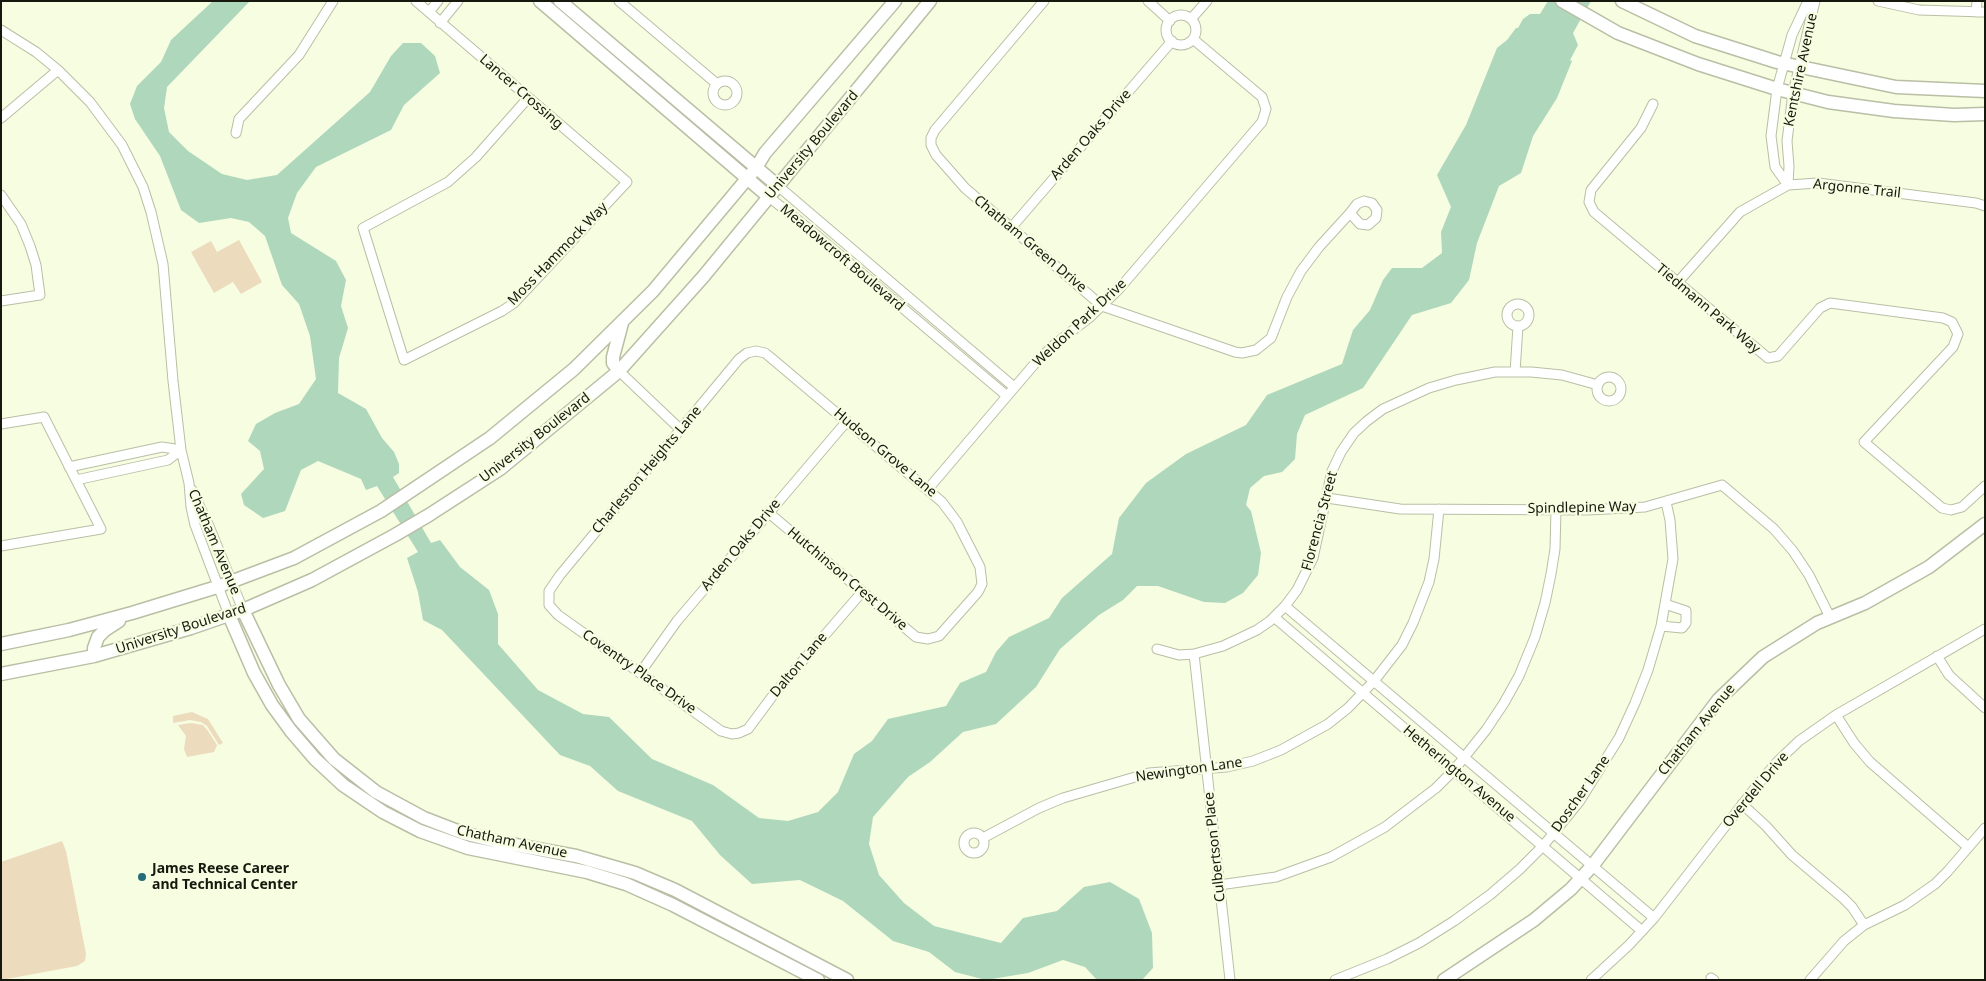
<!DOCTYPE html>
<html>
<head>
<meta charset="utf-8">
<style>
	body { margin:0 }
	#map { position:relative; width:1986px; height:981px; overflow:hidden; background:#f6fde1; font-family:"Noto Sans",sans-serif }
	canvas { display:block }
	.frame { position:absolute; inset:0; border:2px solid #16180e; pointer-events:none }
</style>
</head>
<body>
<div id="map">
<canvas width="1986" height="981"></canvas>
<div class="frame"></div>
</div>
<script>
const ctx = document.querySelector('canvas').getContext('2d');
ctx.lineJoin = 'round';
function paint(path, color) { ctx.fillStyle = color; ctx.fill(path, 'evenodd'); }
const shape = rows => new Path2D(rows.map(r => 'M' + r).join(''));
function stroke(path, color, width, dash) { ctx.strokeStyle = color; ctx.lineWidth = width; ctx.lineCap = dash ? 'butt' : 'round'; ctx.setLineDash(dash || []); ctx.stroke(path); }
function label(font, color, halo, rows, align = 'center') {
  ctx.font = font + ' "Noto Sans",sans-serif'; ctx.lineWidth = 4.5; ctx.setLineDash([]); ctx.textBaseline = 'middle'; ctx.strokeStyle = halo; ctx.fillStyle = color; for (const [text, x, y, turn = 0] of rows) {
    ctx.save(); ctx.translate(x, y); ctx.rotate((+turn || 0) * Math.PI / 180); ctx.textAlign = isNaN(turn) ? turn : align; if (halo) ctx.strokeText(text, 0, 0); ctx.fillText(text, 0, 0); ctx.restore();
  }
}
paint(shape([
	[239,240,262,282,241,294,233,282,214,293,191,252,211,241,217,252],
	[192,712,208,719,223,743,219,745,207,726,201,722,190,720,173,723,173,716],
	[191,723,203,725,208,731,217,745,214,752,187,757,184,749,186,736,178,725],
	[62,841,66,851,86,954,85,961,77,966,1,980,1,862]
]), '#ecdbbd');
paint(shape([
	[213,1,250,1,167,87,164,108,169,132,188,151,222,174,247,180,277,175,370,92,391,56,403,43,421,43,435,56,440,73,404,105,391,130,316,167,297,193,288,218,291,233,336,261,346,280,341,306,348,328,339,358,338,393,366,409,382,438,394,452,399,464,399,473,393,477,431,543,440,540,460,567,489,590,498,614,498,644,538,690,583,714,609,717,652,759,713,785,759,818,788,821,818,812,838,792,854,754,872,741,888,719,946,706,960,683,986,672,996,652,1009,637,1049,618,1062,598,1112,554,1119,518,1146,483,1186,454,1246,425,1267,395,1342,364,1353,330,1370,310,1383,280,1392,268,1422,268,1442,253,1441,232,1451,207,1437,175,1466,125,1497,48,1507,40,1516,28,1518,28,1523,19,1530,14,1540,14,1548,1,1591,1,1573,33,1578,45,1570,60,1572,61,1557,98,1533,136,1521,173,1499,186,1477,243,1469,280,1451,303,1412,315,1363,388,1305,415,1297,434,1295,459,1282,472,1264,476,1250,488,1246,505,1251,511,1261,553,1258,575,1243,593,1225,603,1204,602,1158,586,1137,586,1123,600,1099,615,1060,649,1036,687,996,724,963,732,930,762,908,777,873,817,869,844,879,875,904,903,934,926,1001,943,1023,918,1057,911,1084,887,1110,882,1139,899,1152,933,1153,968,1142,980,1097,980,1085,967,1063,960,1028,973,986,980,955,972,929,952,893,941,843,901,800,880,752,884,720,855,692,821,618,791,590,766,560,755,442,630,423,620,418,592,407,558,418,552,377,486,366,490,361,479,318,461,301,470,285,511,263,518,244,505,241,494,264,469,260,451,248,441,256,424,275,413,299,404,316,379,310,336,299,304,282,285,265,236,249,222,231,218,199,223,181,210,160,156,135,119,130,104,137,86,161,62,171,40]
]), '#afd7bb');
const street = shape([
	[416,1,627,182,514,303,502,311,404,360,363,228,448,182,476,157,528,98],
	[619,1,717,84],
	[1044,1,935,130,931,138,931,145,936,155,965,188,1102,306,1235,352,1242,353,1256,350,1271,338,1287,297,1301,271,1319,247,1350,213],
	[1148,1,1170,21],
	[1878,1,1919,10,1985,12],
	[429,12,438,1],
	[1976,12,1977,1],
	'1166 30a15 15 0 1 1 30 0a15 15 0 1 1-30 0Z',
	[1191,19,1207,1],
	[440,23,458,1],
	[1,30,36,52,58,70,90,102,122,145,143,187,151,212,163,264,173,381,181,450,189,483,191,507,195,525,229,615],
	'713 93a12 12 0 1 1 24 0a12 12 0 1 1-24 0Z',
	[1653,104,1641,128,1591,190,1589,202,1594,212,1768,358,1778,356,1820,308,1830,303,1943,318,1952,322,1958,334,1953,347,1864,442,1942,508,1951,510,1962,507,1985,486],
	[1,118,58,70],
	[236,133,239,119,299,55,333,1],
	[1788,185,1775,167,1771,136,1777,89,1792,35,1808,1],
	[1788,185,1789,166,1787,141,1793,93,1815,1],
	[778,186,1014,387],
	[1,195,21,224,30,246,36,265,40,295,1,301],
	[769,197,809,229,1007,396],
	[1364,201,1372,203,1377,210,1376,218,1368,225,1360,224,1350,213,1357,204,1364,201],
	[1011,228,1172,41],
	[1678,282,1740,212,1788,185,1818,183,1976,203,1985,206],
	'1507 315a11 11 0 1 1 22 0a11 11 0 1 1-22 0Z',
	[619,371,680,429],
	[1515,372,1518,326],
	'1597 389a12 12 0 1 1 24 0a12 12 0 1 1-24 0Z',
	[1,424,44,417,101,529,1,546],
	[69,467,162,447,181,450],
	[76,480,168,460,181,450],
	[928,489,1037,361,1055,344,1089,318,1119,289,1262,122,1266,109,1262,97,1193,39],
	[192,490,209,526,243,610],
	[1327,498,1400,509,1588,510,1645,507,1722,485,1774,529,1793,551,1809,575,1830,617],
	[769,513,916,637,928,639,939,636,978,592,982,584,980,567,957,522,942,502,770,357,765,353,756,351,747,353,739,359,560,575,549,591,549,605,558,615,640,673,721,731,732,734,739,733,748,729,774,694,862,592],
	[1285,606,1654,918],
	[1274,617,1642,931],
	[1661,626,1682,628,1686,623,1686,611,1665,604],
	[1157,649,1179,655,1194,654,1223,646,1257,630,1270,621,1285,606,1297,590,1313,558,1332,471,1341,452,1354,433,1367,421,1383,409,1429,388,1456,380,1495,372,1531,372,1562,375,1598,385],
	[1194,654,1230,980],
	[1937,656,1949,675,1985,708],
	[640,673,677,621,847,421],
	[1836,715,1854,743,1870,762,1968,847],
	[1742,804,1766,826,1792,855,1843,898,1852,907,1864,925],
	'964 843a10 10 0 1 1 20 0a10 10 0 1 1-20 0Z',
	[983,838,1039,808,1063,798,1149,773,1227,767,1253,761,1281,750,1328,724,1348,708,1374,681,1402,645,1413,623,1429,582,1434,559,1439,509],
	[1219,885,1276,877,1331,857,1385,827,1436,788,1454,770,1486,730,1504,703,1519,676,1535,637,1545,603,1551,574,1555,549,1556,510],
	[1711,978,1714,980],
	[1335,980,1387,959,1419,943,1454,921,1491,894,1520,869,1543,846,1579,802,1619,738,1635,703,1648,670,1661,626,1673,559,1670,520,1666,502],
	[1591,980,1629,945,1654,918,1755,788,1777,762,1799,741,1836,715,1985,629],
	[1810,980,1844,941,1864,925,1905,905,1935,884,1948,871,1985,828]
]);
const secondary = shape([
	[540,1,769,197],
	[560,1,778,186],
	[1562,1,1618,33,1698,64,1777,89,1828,102,1894,111,1954,115,1985,114],
	[1622,1,1695,36,1777,62,1896,87,1985,91],
	[619,371,613,363,613,357,622,323],
	[243,610,279,685,299,719,334,759,376,792,424,818,463,833,499,842,576,856,635,873,675,890,847,980],
	[229,615,254,673,272,705,291,731,315,759,343,785,383,812,420,831,468,848,587,872,626,884,673,905,818,980],
	[1,644,69,630,132,613,217,587,294,558,381,511,490,438,574,369,653,291,756,168,765,153,895,1],
	[94,656,94,648,98,637,105,630,119,621],
	[1,674,94,656,191,628,243,610,312,580,395,535,429,515,500,469,619,371,703,277,930,1],
	[1444,980,1534,920,1571,889,1593,865,1719,699,1763,657,1817,623,1865,603,1929,567,1985,524]
]);
stroke(street, '#b9bfa5', 11);
stroke(secondary, '#b9bfa5', 15);
stroke(street, '#fff', 9);
stroke(secondary, '#fff', 12);
for (const [x, y, r, color] of [
	[142,877,5,"#246d78"]
]) { const dot = new Path2D(); dot.arc(x, y, r, 0, 2 * Math.PI); ctx.fillStyle = color; ctx.fill(dot); stroke(dot, '#f6fde1', 2); }
label('14px', '#16180e', '#f6fde1', [
	["Kentshire Avenue",1801,70,-78],
	["Lancer Crossing",521,92,41],
	["Arden Oaks Drive",1091,135,-49],
	["University Boulevard",812,145,-50],
	["Argonne Trail",1857,189,6],
	["Chatham Green Drive",1030,244,40],
	["Moss Hammock Way",558,254,-46],
	["Meadowcroft Boulevard",842,258,40],
	["Tiedmann Park Way",1708,309,40],
	["Weldon Park Drive",1080,323,-43],
	["University Boulevard",535,438,-38],
	["Hudson Grove Lane",885,453,40],
	["Charleston Heights Lane",647,470,-50],
	["Spindlepine Way",1582,508,-1],
	["Florencia Street",1320,521,-75],
	["Chatham Avenue",214,542,67],
	["Arden Oaks Drive",741,545,-50],
	["Hutchinson Crest Drive",847,579,40],
	["University Boulevard",181,629,-18],
	["Dalton Lane",799,665,-50],
	["Coventry Place Drive",639,672,35],
	["Chatham Avenue",1697,730,-51],
	["Newington Lane",1189,770,-8],
	["Hetherington Avenue",1459,774,40],
	["Overdell Drive",1756,790,-50],
	["Doscher Lane",1581,794,-55],
	["Chatham Avenue",512,842,12],
	["Culbertson Place",1215,847,-96]
]);
label('bold 14px', '#16180e', '#f6fde1', [
	["James Reese Career",152,869],
	["and Technical Center",152,885]
], 'left');
</script>
</body>
</html>
